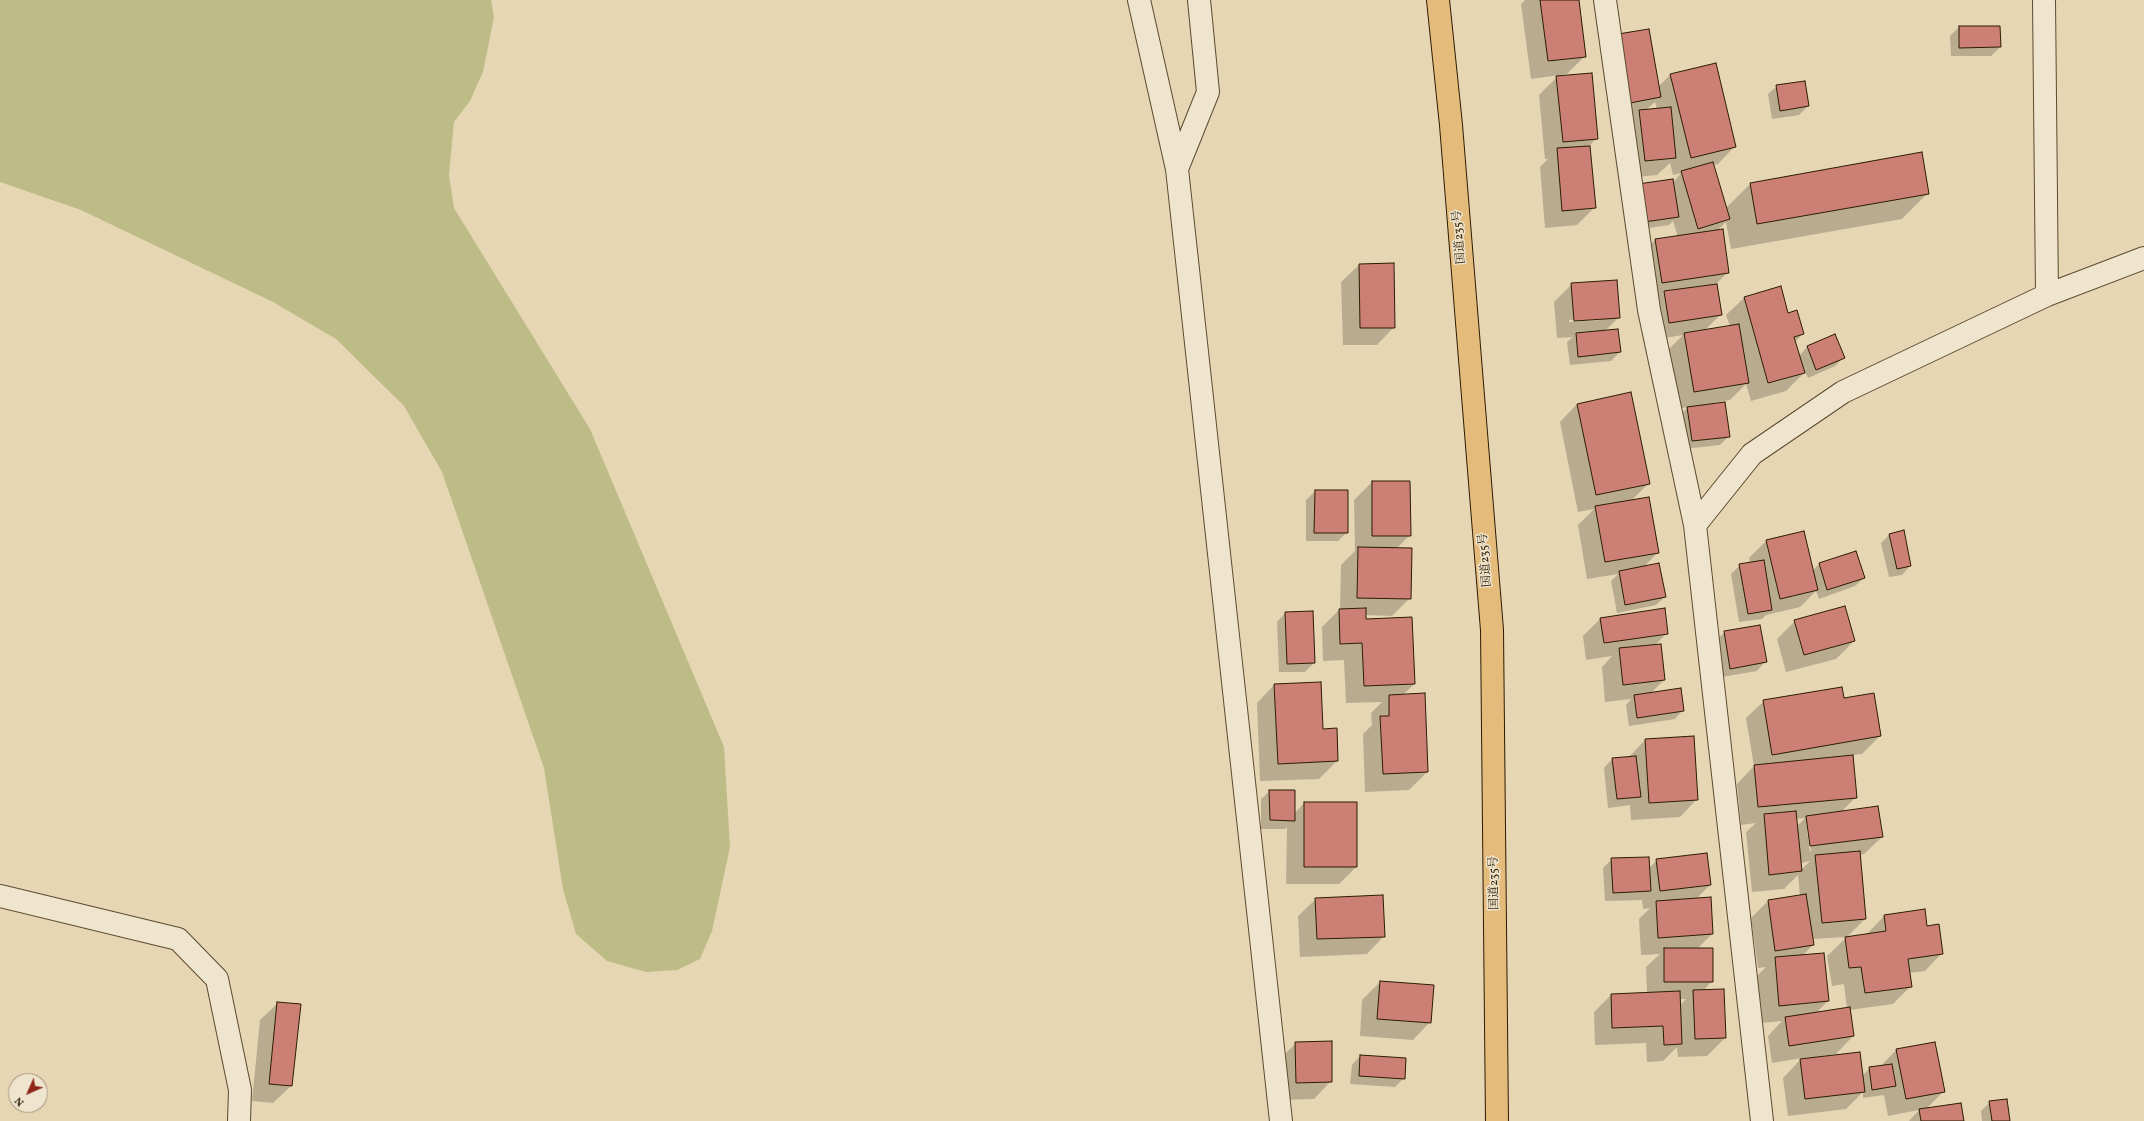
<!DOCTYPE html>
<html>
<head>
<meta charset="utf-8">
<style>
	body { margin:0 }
	#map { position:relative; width:2144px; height:1121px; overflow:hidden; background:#e7d6b4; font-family:Vollkorn,serif }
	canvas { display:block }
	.north { position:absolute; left:8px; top:1073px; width:40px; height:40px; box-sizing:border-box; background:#efe4ce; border:1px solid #a1947c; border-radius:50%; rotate:225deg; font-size:11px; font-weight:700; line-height:16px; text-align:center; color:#2c1b02 }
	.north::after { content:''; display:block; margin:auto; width:14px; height:18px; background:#8f2418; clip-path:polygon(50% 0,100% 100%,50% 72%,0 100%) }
</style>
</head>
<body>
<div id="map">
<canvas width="2144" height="1121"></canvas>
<div class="north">N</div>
</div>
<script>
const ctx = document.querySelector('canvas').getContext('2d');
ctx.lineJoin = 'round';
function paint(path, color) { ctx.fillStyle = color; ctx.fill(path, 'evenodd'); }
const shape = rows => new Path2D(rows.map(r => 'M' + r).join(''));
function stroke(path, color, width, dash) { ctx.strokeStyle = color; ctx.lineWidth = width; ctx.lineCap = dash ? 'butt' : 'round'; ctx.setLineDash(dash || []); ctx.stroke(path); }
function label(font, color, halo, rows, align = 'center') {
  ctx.font = font + ' Vollkorn,"Noto Serif JP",serif'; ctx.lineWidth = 3; ctx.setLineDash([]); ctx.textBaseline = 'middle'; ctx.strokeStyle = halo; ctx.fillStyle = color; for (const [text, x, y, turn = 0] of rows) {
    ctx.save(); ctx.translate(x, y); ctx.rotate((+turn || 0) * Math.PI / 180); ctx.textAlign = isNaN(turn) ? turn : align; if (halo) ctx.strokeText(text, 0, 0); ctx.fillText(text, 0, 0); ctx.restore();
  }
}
paint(shape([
	[0,0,491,0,494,17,483,72,470,101,454,122,449,175,454,208,590,429,724,747,730,847,712,931,700,959,677,970,646,972,607,961,576,934,563,889,544,768,442,472,404,406,336,339,273,302,81,210,0,182]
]), '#bdbc87');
paint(shape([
	[1525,0,1578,0,1585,56,1567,74,1531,79,1521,4],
	[1959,27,2000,47,1991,56,1951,56,1950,36],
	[1619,35,1658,87,1670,75,1715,64,1735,146,1718,164,1713,165,1726,208,1750,184,1921,153,1928,193,1902,219,1731,249,1726,222,1717,231,1728,272,1716,284,1721,314,1705,330,1730,326,1726,315,1744,298,1780,287,1787,314,1803,334,1795,342,1799,356,1807,347,1834,336,1843,358,1835,366,1808,378,1805,372,1786,391,1751,401,1746,384,1730,400,1713,403,1729,436,1720,445,1683,449,1679,416,1688,407,1677,409,1667,351,1683,335,1652,340,1647,310,1660,298,1644,300,1637,258,1655,240,1678,237,1673,221,1669,225,1635,230,1681,173,1673,175,1670,163,1657,175,1627,178,1622,128,1634,116,1612,120,1601,53],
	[1655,102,1657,109,1646,110],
	[1557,77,1597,138,1589,146,1595,207,1577,225,1545,228,1540,167,1548,159,1545,159,1539,95],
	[1777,86,1808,106,1799,115,1772,119,1768,94],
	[1359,265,1394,327,1377,345,1343,345,1341,282],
	[1572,284,1619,317,1605,331,1620,352,1611,361,1570,365,1567,342,1573,337,1557,338,1554,302],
	[1601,318,1601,320,1569,322,1569,320],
	[1577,404,1648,484,1631,501,1658,552,1643,568,1665,597,1656,605,1617,613,1611,581,1618,574,1587,579,1578,525,1594,509,1578,512,1560,422],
	[1372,482,1410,535,1397,548,1410,598,1392,616,1365,615,1365,620,1411,618,1414,684,1403,695,1427,772,1409,790,1365,792,1363,734,1372,725,1371,713,1382,702,1346,703,1344,660,1323,661,1322,627,1340,609,1341,565,1355,551,1354,500],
	[1315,491,1347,532,1338,541,1306,541,1306,500],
	[1890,534,1910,566,1902,575,1889,577,1881,543],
	[1766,541,1813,570,1819,564,1855,552,1864,578,1855,586,1819,599,1816,591,1800,607,1766,615,1762,619,1739,622,1731,574,1740,565,1750,563,1749,558],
	[1285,613,1314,663,1305,672,1279,672,1277,622],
	[1600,619,1667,633,1655,645,1664,680,1650,694,1683,710,1675,719,1629,726,1626,705,1631,699,1605,702,1602,667,1612,656,1586,660,1583,636],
	[1795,621,1854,641,1836,659,1786,672,1777,639],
	[1725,632,1765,662,1757,671,1722,677,1716,640],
	[1274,685,1322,730,1337,761,1319,779,1260,781,1257,703],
	[1843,699,1880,736,1862,754,1852,755,1856,797,1841,812,1882,837,1864,854,1860,855,1865,919,1846,938,1866,935,1884,916,1924,911,1926,927,1942,953,1925,971,1909,973,1911,986,1893,1004,1849,1010,1853,1036,1836,1054,1822,1056,1823,1058,1862,1076,1870,1068,1880,1067,1896,1050,1944,1091,1926,1109,1963,1121,1909,1121,1919,1110,1888,1116,1884,1095,1863,1098,1863,1092,1846,1109,1788,1116,1783,1078,1802,1058,1772,1063,1768,1036,1782,1021,1762,1023,1757,976,1766,967,1758,968,1751,918,1768,901,1800,896,1798,875,1784,889,1752,892,1746,832,1756,823,1741,825,1737,784,1754,766,1746,718,1764,701],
	[1805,818,1797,826,1796,819],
	[1807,830,1809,830,1811,851,1810,852],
	[1810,861,1801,870,1801,863],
	[1847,937,1827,956,1832,986,1844,984,1847,1009,1815,1014,1828,1001,1802,956,1813,945,1812,939],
	[1645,740,1697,799,1680,817,1631,820,1630,805,1608,808,1604,768,1612,759,1628,758],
	[1270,791,1294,814,1304,803,1356,867,1339,884,1286,884,1287,827,1285,829,1261,829,1261,799],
	[1612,859,1649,868,1657,860,1710,885,1696,899,1712,934,1697,949,1712,981,1703,991,1723,990,1725,1038,1707,1056,1678,1057,1677,1047,1663,1061,1647,1062,1646,1043,1595,1045,1594,1012,1611,995,1647,993,1646,967,1660,954,1641,955,1639,919,1650,908,1643,909,1642,900,1605,901,1603,868],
	[1679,999,1686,999,1679,1006],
	[1316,899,1384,936,1367,954,1300,957,1298,916],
	[1380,982,1430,1022,1413,1040,1360,1036,1362,1000],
	[278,1003,291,1086,273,1103,252,1101,260,1020],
	[1296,1043,1331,1081,1314,1099,1278,1100,1278,1061],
	[1360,1056,1404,1078,1395,1087,1350,1084,1352,1065],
	[1990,1102,2009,1121,1982,1121,1981,1111]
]), '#0003');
const building = shape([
	[1540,0,1579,0,1586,57,1548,61,1540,0],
	[1959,26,2000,26,2001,47,1959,48,1959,26],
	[1649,29,1661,97,1630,103,1618,34,1649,29],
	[1716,63,1736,147,1691,158,1670,74,1716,63],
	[1592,73,1598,139,1563,142,1556,76,1592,73],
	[1805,81,1809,106,1780,111,1776,85,1805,81],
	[1671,107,1676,158,1645,161,1639,110,1671,107],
	[1590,146,1596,208,1562,211,1557,148,1590,146],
	[1922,152,1929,194,1757,224,1750,183,1922,152],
	[1713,162,1730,219,1698,229,1681,171,1713,162],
	[1673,179,1679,217,1644,222,1638,184,1673,179],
	[1723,229,1729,273,1662,283,1655,239,1723,229],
	[1394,263,1395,328,1360,328,1359,264,1394,263],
	[1617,280,1620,318,1574,321,1571,283,1617,280],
	[1717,284,1722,315,1669,323,1664,291,1717,284],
	[1781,286,1788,313,1797,310,1804,334,1794,337,1805,373,1768,383,1744,297,1781,286],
	[1739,324,1749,383,1694,392,1684,333,1739,324],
	[1618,329,1621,352,1578,357,1576,333,1618,329],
	[1835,334,1845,358,1816,370,1807,346,1835,334],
	[1631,392,1650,484,1596,495,1577,404,1631,392],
	[1725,402,1730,437,1692,441,1687,407,1725,402],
	[1372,481,1410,481,1411,536,1372,536,1372,481],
	[1315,490,1348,490,1348,533,1314,533,1315,490],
	[1649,497,1659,553,1605,562,1595,506,1649,497],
	[1904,530,1911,566,1897,569,1889,534,1904,530],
	[1804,531,1818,590,1780,599,1766,540,1804,531],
	[1358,547,1412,548,1411,599,1357,598,1358,547],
	[1856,551,1865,578,1827,590,1819,563,1856,551],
	[1764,560,1772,610,1748,614,1739,564,1764,560],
	[1659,563,1666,597,1625,605,1619,571,1659,563],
	[1845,606,1855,641,1804,655,1794,620,1845,606],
	[1366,608,1366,619,1412,617,1415,684,1364,686,1362,643,1340,644,1339,609,1366,608],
	[1665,608,1668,634,1604,643,1600,618,1665,608],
	[1313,611,1315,663,1287,664,1285,612,1313,611],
	[1760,625,1767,662,1730,669,1724,631,1760,625],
	[1661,644,1665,680,1623,685,1619,648,1661,644],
	[1321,682,1323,729,1337,728,1338,761,1278,764,1274,684,1321,682],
	[1842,687,1844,698,1874,693,1881,736,1772,755,1763,700,1842,687],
	[1681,688,1684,711,1637,718,1634,695,1681,688],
	[1425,693,1428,772,1383,774,1380,716,1389,716,1389,695,1425,693],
	[1694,736,1698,800,1649,803,1645,739,1694,736],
	[1853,755,1857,798,1758,807,1754,765,1853,755],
	[1636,756,1641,797,1617,799,1612,758,1636,756],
	[1269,790,1295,790,1295,821,1270,820,1269,790],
	[1304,802,1357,802,1357,867,1304,867,1304,802],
	[1878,806,1883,837,1810,846,1806,816,1878,806],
	[1796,811,1802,871,1769,875,1764,814,1796,811],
	[1860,851,1866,919,1822,923,1815,855,1860,851],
	[1707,853,1711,885,1660,891,1656,859,1707,853],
	[1649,857,1651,891,1613,893,1611,858,1649,857],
	[1806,894,1814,945,1775,951,1768,900,1806,894],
	[1383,895,1385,937,1317,939,1315,898,1383,895],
	[1711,897,1713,934,1658,938,1656,901,1711,897],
	[1925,909,1927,926,1939,924,1943,954,1908,959,1912,987,1865,993,1861,967,1849,968,1845,937,1886,931,1884,915,1925,909],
	[1664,948,1713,948,1713,982,1664,982,1664,948],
	[1824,953,1829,1001,1779,1006,1775,957,1824,953],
	[1380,981,1434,985,1431,1023,1377,1019,1380,981],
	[1724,989,1726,1038,1695,1039,1693,990,1724,989],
	[1680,991,1682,1044,1664,1045,1663,1026,1612,1028,1611,994,1680,991],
	[277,1002,301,1004,292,1086,269,1084,277,1002],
	[1850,1007,1854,1036,1789,1046,1785,1017,1850,1007],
	[1332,1041,1332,1082,1296,1083,1295,1042,1332,1041],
	[1935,1042,1945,1092,1906,1099,1896,1049,1935,1042],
	[1860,1052,1865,1092,1805,1099,1800,1059,1860,1052],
	[1360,1055,1406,1058,1405,1079,1359,1076,1360,1055],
	[1892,1064,1896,1086,1872,1090,1869,1067,1892,1064],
	[2007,1099,2010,1121,1992,1121,1989,1101,2007,1099],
	[1961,1103,1964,1121,1921,1121,1919,1109,1961,1103]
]);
paint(building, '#cc8075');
stroke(building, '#2c1b02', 1);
const minor = shape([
	[1139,0,1177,169,1281,1121],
	[1605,0,1649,310,1695,525,1762,1121],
	[2044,0,2047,295],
	[1177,169,1208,92,1199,0],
	[1695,525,1752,454,1843,392,2047,295,2144,258],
	[0,896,178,939,217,979,240,1090,239,1121]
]);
const highway = shape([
	[1438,0,1451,125,1492,630,1497,1121]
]);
stroke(minor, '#5b4a2e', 24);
stroke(highway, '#2c1b02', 24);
stroke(minor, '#efe4ce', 22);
stroke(highway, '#e4bb7a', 22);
label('12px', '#2c1b02', '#efe4ce', [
	["国道235号",1460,237,-95],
	["国道235号",1486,560,-95],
	["国道235号",1495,883,-91]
]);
</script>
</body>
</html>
